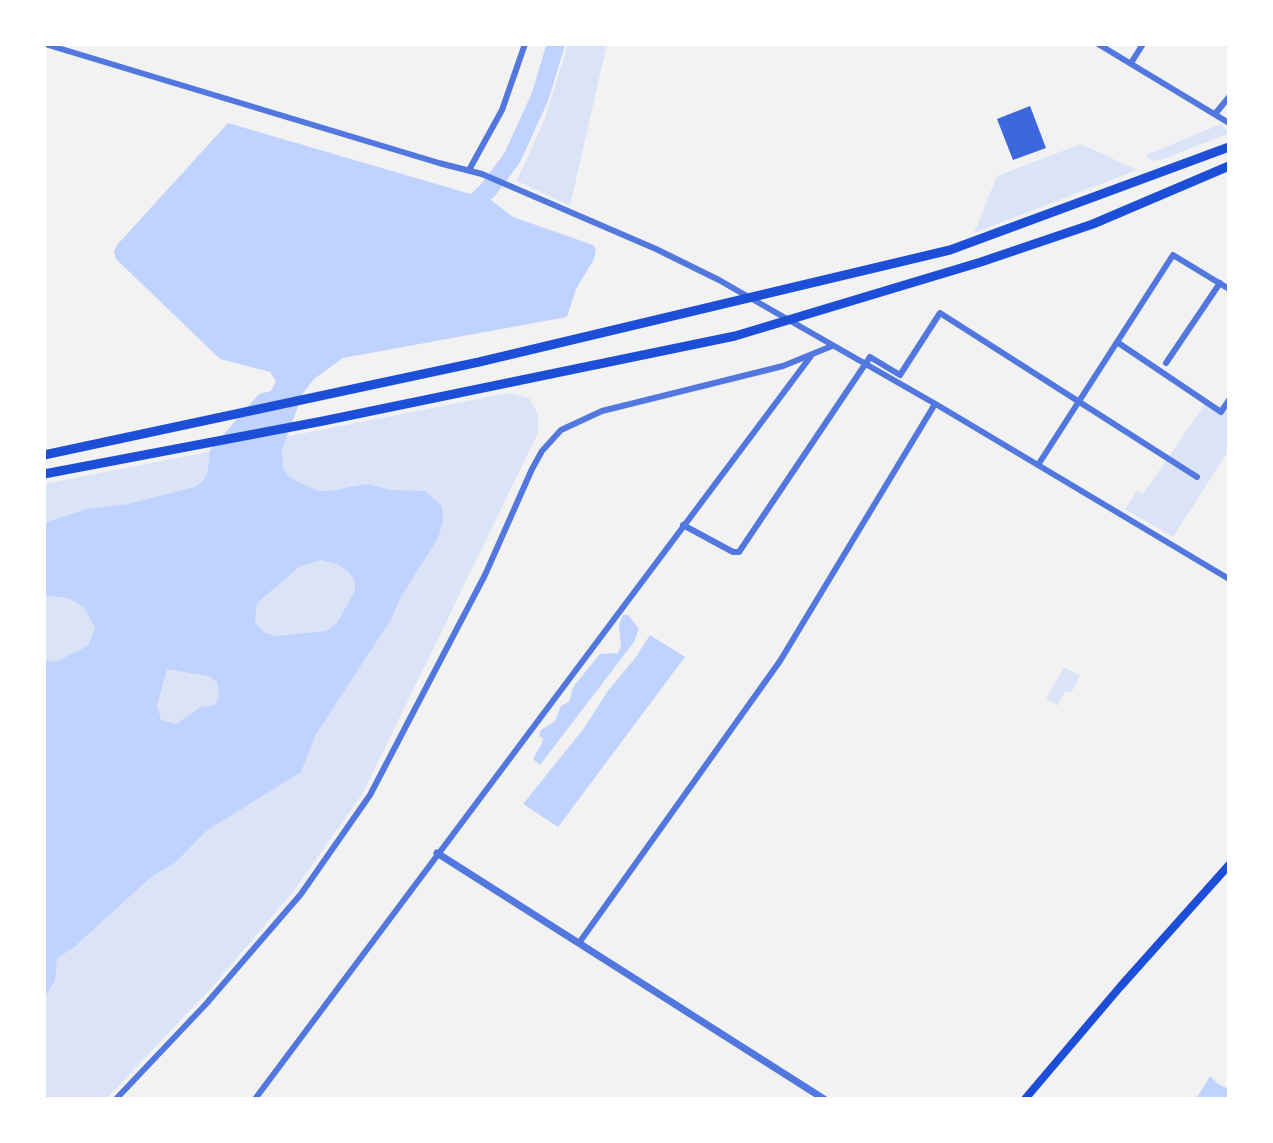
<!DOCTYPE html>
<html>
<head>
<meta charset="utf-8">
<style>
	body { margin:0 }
	#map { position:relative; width:1273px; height:1143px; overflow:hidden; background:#f2f2f2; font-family:"Nunito Sans",sans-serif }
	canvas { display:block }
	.frame { position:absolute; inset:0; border:46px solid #fff; pointer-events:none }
</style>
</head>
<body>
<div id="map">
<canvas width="1273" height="1143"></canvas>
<div class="frame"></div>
</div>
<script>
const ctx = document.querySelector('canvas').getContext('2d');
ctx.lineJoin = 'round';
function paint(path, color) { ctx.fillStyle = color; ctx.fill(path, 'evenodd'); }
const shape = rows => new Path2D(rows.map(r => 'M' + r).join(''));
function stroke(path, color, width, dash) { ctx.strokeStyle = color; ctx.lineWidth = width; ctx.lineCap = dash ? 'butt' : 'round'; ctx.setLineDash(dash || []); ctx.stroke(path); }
paint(shape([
	[568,44,607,44,570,206,517,181,545,118],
	[1221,124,1229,133,1161,160,1152,161,1146,155],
	[1081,144,1137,170,974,233,997,176],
	[509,393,529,398,538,414,538,433,363,793,292,893,213,986,106,1099,44,1099,44,484],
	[1205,404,1223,415,1229,406,1229,450,1173,537,1125,509,1137,491,1143,494],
	[1064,667,1080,676,1071,693,1066,691,1057,706,1046,699]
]), '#dbe4f7');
paint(shape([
	[228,123,491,200,513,217,593,245,596,250,594,259,576,289,567,317,343,358,314,379,303,393,282,449,283,468,290,478,318,491,329,491,367,484,391,490,425,491,442,506,443,522,438,538,402,595,390,621,316,734,301,772,206,831,176,862,151,877,73,948,57,958,55,980,44,999,44,660,55,662,88,646,95,628,84,607,68,598,44,595,44,523,87,509,128,504,195,487,203,481,208,471,210,450,259,394,271,391,276,381,270,372,220,359,116,259,114,251,117,245],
	[322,560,337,564,349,572,355,581,355,591,337,623,326,631,276,636,265,633,255,623,257,603,300,566],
	[167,669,208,676,217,682,219,697,215,705,201,707,176,724,161,720,157,705],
	[623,615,628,615,639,629,634,642,540,765,533,759,542,743,543,738,539,736,541,730,555,721,561,706,569,702,573,687,600,654,618,653,621,646,619,624],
	[650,635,685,657,558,827,523,804,585,727,607,692,636,657],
	[1210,1076,1218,1084,1229,1089,1229,1099,1196,1099]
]), '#bfd3fe');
stroke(shape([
	[464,213,488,190,512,158,540,97,556,44]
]), '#bfd3fe', 18);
paint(shape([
	[1030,106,1046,148,1013,160,997,119]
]), '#3d67dc');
stroke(shape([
	[45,44,439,163,482,174,656,249,719,280,939,406,1229,579],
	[1098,44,1229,123],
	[1131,63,1143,44],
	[1215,114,1229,97],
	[469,170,502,110,525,44],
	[1117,342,1221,412,1229,400],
	[1166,363,1220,283],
	[1038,465,1173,255,1229,289],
	[683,525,733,552,739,552,870,357,900,375,940,313,1197,477],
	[579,943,780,661,935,404],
	[116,1099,206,1004,301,894,370,795,485,575,532,469,542,451,561,430,602,411,783,366,832,346],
	[255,1099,811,356]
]), '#5277de', 6);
stroke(shape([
	[437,853,824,1099]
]), '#5277de', 7);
stroke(shape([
	[1025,1099,1120,987,1229,865]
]), '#1d4ed8', 8);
stroke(shape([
	[44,455,479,362,950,250,1229,147],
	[44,474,323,421,735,336,981,262,1093,224,1229,166]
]), '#1d4ed8', 9);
</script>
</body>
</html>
